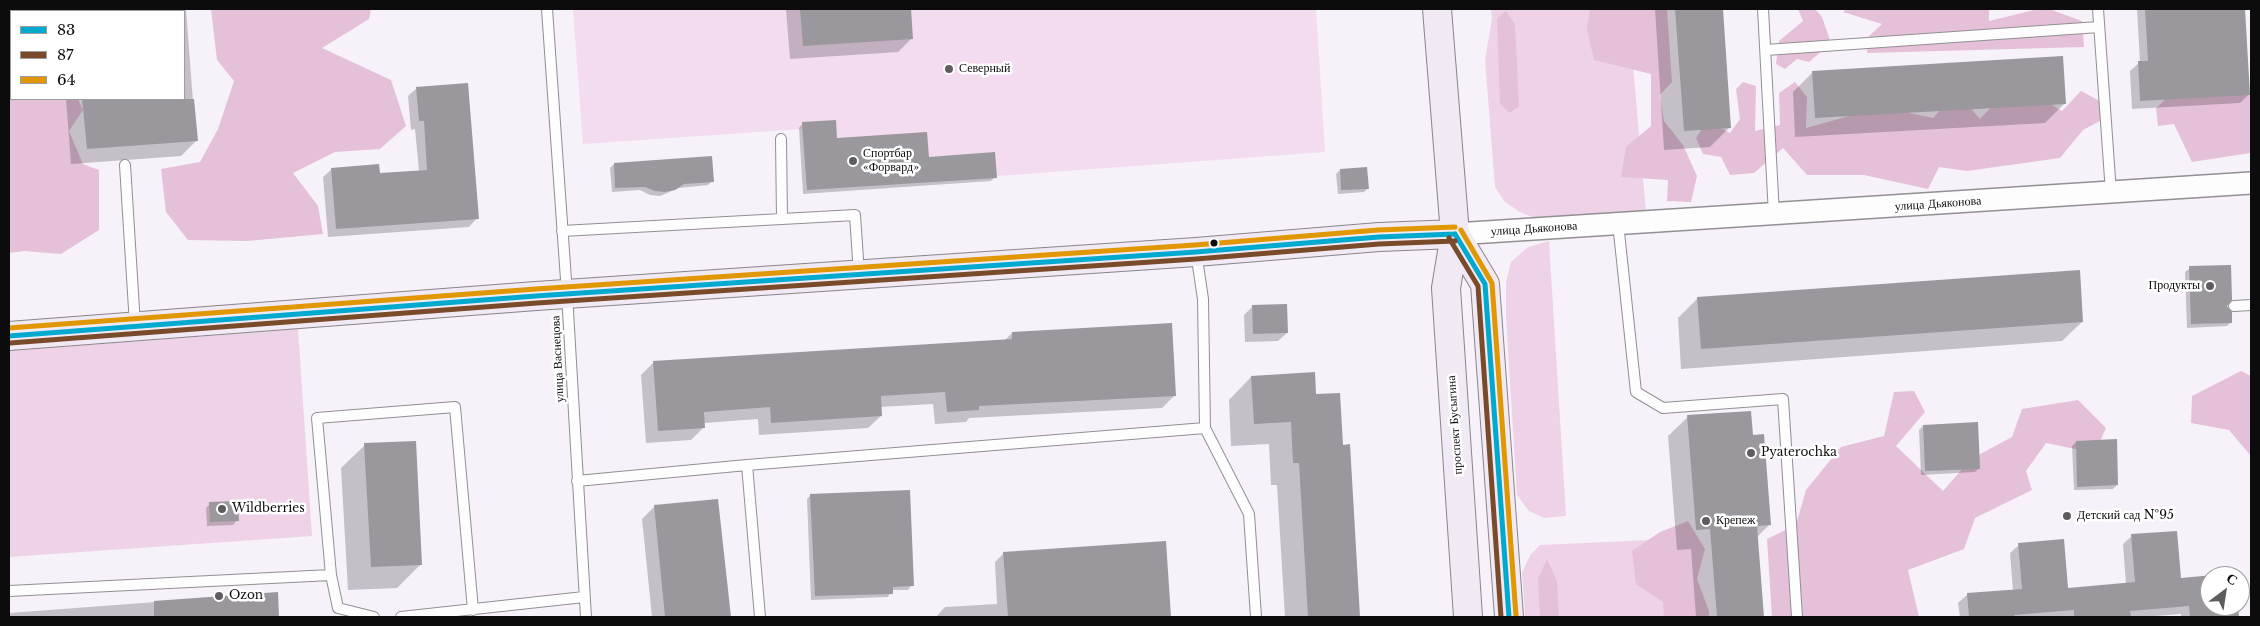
<!DOCTYPE html>
<html>
<head>
<meta charset="utf-8">
<style>
	body { margin:0 }
	#map { position:relative; width:2260px; height:626px; overflow:hidden; background:#f7f1fa; font-family:"Libre Baskerville",serif }
	canvas { display:block }
	.frame { position:absolute; inset:0; border:10px solid #0c0c0c; pointer-events:none }
	.legend { position:absolute; left:10px; top:10px; width:175px; height:90px; box-sizing:border-box; background:#fff; border:1px solid #9e9e9e; margin:0; padding:6px 9px; list-style:none; font-size:15px; color:#0c0c0c }
	.legend li { display:flex; align-items:center; gap:10px; height:25px }
	.legend b { width:25px; border:1px solid #9e9e9e }
	.north { position:absolute; left:2200px; top:566px; width:50px; height:50px; box-sizing:border-box; background:#fff; border:1px solid #9e9e9e; border-radius:50%; rotate:31deg; font-size:14px; font-weight:700; line-height:20px; text-align:center; color:#0c0c0c }
	.north::after { content:''; display:block; margin:auto; width:18px; height:22px; background:#5e5c5f; clip-path:polygon(50% 0,100% 100%,50% 72%,0 100%) }
</style>
</head>
<body>
<div id="map">
<canvas width="2260" height="626"></canvas>
<div class="frame"></div>
<ul class="legend">
<li><b style="height:6px;background:#00a9ce"></b>83</li>
<li><b style="height:6px;background:#7a4b2a"></b>87</li>
<li><b style="height:6px;background:#e09701"></b>64</li>
</ul>
<div class="north">С</div>
</div>
<script>
const ctx = document.querySelector('canvas').getContext('2d');
ctx.lineJoin = 'round';
function paint(path, color) { ctx.fillStyle = color; ctx.fill(path, 'evenodd'); }
const shape = rows => new Path2D(rows.map(r => 'M' + r).join(''));
function stroke(path, color, width, dash) { ctx.strokeStyle = color; ctx.lineWidth = width; ctx.lineCap = dash ? 'butt' : 'round'; ctx.setLineDash(dash || []); ctx.stroke(path); }
function label(font, color, halo, rows, align = 'center') {
  ctx.font = font + ' "Libre Baskerville",serif'; ctx.lineWidth = 5; ctx.setLineDash([]); ctx.textBaseline = 'middle'; ctx.strokeStyle = halo; ctx.fillStyle = color; for (const [text, x, y, turn = 0] of rows) {
    ctx.save(); ctx.translate(x, y); ctx.rotate((+turn || 0) * Math.PI / 180); ctx.textAlign = isNaN(turn) ? turn : align; if (halo) ctx.strokeText(text, 0, 0); ctx.fillText(text, 0, 0); ctx.restore();
  }
}
paint(shape([
	[1491,9,1628,9,1646,212,1534,218,1520,212,1505,202,1495,187,1485,60,1492,19],
	[1549,241,1566,516,1544,518,1529,511,1517,495,1506,317,1506,282,1511,262,1528,247],
	[298,329,312,536,9,557,9,351],
	[1673,539,1678,617,1525,617,1522,572,1531,554,1540,545]
]), '#eed2e7');
paint(shape([
	[211,9,371,9,369,19,322,48,391,80,406,126,380,149,335,152,293,173,318,206,323,234,247,241,188,240,166,212,161,169,200,162,218,129,234,81,217,60],
	[1590,9,1667,9,1672,82,1660,95,1664,121,1683,145,1697,176,1691,202,1667,201,1668,180,1621,177,1626,147,1651,126,1651,74,1594,60,1587,29],
	[1798,9,1815,9,1822,17,1831,43,1809,62,1797,59,1785,69,1776,64,1779,41,1803,21],
	[1846,9,1989,9,1989,21,2038,9,2049,9,2082,21,2084,47,1867,53,1869,36,1882,24,1843,12],
	[1506,11,1515,24,1519,106,1510,113,1500,104,1497,18],
	[9,35,11,38,11,99,78,99,83,110,69,131,83,164,99,170,99,230,61,254,24,251,9,253],
	[1743,82,1756,86,1755,131,1780,125,1779,93,1795,82,1807,97,1806,128,1881,107,1933,118,1945,105,1968,105,1980,119,1998,100,2043,99,2062,111,2081,91,2109,106,2111,115,2083,130,2060,158,1967,171,1939,167,1928,189,1864,175,1807,175,1783,148,1754,173,1730,175,1721,157,1703,154,1696,138,1707,121,1730,133,1740,119,1736,89],
	[2229,87,2251,96,2250,153,2192,162,2174,124,2158,126,2156,108,2171,94],
	[2241,371,2251,376,2251,456,2229,430,2191,423,2192,396],
	[1914,391,1925,412,1896,446,1943,491,1971,459,2012,437,2022,409,2078,400,2106,428,2095,453,2046,443,2026,471,2032,490,1975,518,1964,549,1908,570,1919,617,1772,617,1767,539,1796,525,1806,490,1841,447,1884,436,1894,392],
	[1688,521,1705,549,1697,579,1709,611,1709,617,1664,617,1663,602,1636,584,1632,551,1660,532],
	[1547,559,1557,581,1559,617,1540,617,1538,579]
]), '#e5c0d9');
paint(shape([
	[573,9,1316,9,1325,152,807,190,802,129,583,144]
]), '#f3dbf0');
paint(shape([
	[68,9,186,9,196,141,181,156,71,164,66,99,184,99,184,11,66,11],
	[786,9,910,9,912,38,898,52,790,59],
	[1655,9,1722,9,1730,127,1710,147,1664,150],
	[2137,9,2244,9,2249,94,2240,103,2132,109,2130,71,2140,62],
	[1813,72,2065,103,2045,123,1795,137,1793,92],
	[417,88,477,218,469,227,328,237,323,177,332,169,379,174,419,171,415,129,411,130,408,96],
	[803,123,836,139,928,158,995,177,991,181,803,194,799,128],
	[614,164,712,181,708,185,679,188,660,196,650,195,640,190,612,192,610,168],
	[1340,170,1368,188,1364,192,1338,194,1336,174],
	[2190,268,2226,306,2231,322,2227,326,2187,328,2185,272],
	[1698,298,2082,322,2062,341,1681,369,1678,318],
	[1253,306,1287,333,1278,341,1245,342,1244,315],
	[1012,333,1175,395,1162,408,969,418,966,422,935,424,933,404,880,407,881,416,868,428,759,435,758,419,704,423,704,427,691,440,646,443,641,375,654,362,1004,341],
	[1251,377,1315,395,1342,446,1349,445,1359,617,1285,617,1277,485,1271,485,1269,444,1231,446,1229,400],
	[1688,417,1752,436,1770,524,1757,537,1763,617,1696,617,1691,549,1677,550,1668,436],
	[1923,426,1979,468,1975,472,1921,475,1919,430],
	[2076,442,2117,485,2113,489,2074,490,2072,446],
	[365,445,421,564,397,588,348,590,341,468],
	[811,495,912,585,908,590,892,590,888,597,811,600,807,499],
	[717,500,729,617,652,617,642,519,654,507],
	[210,504,237,520,233,525,207,526,206,508],
	[2132,536,2180,579,2210,577,2210,606,2236,606,2237,617,2181,617,2181,614,2142,617,1960,617,1958,603,1967,595,2013,591,2010,553,2019,545,2067,589,2126,584,2123,544],
	[1165,543,1170,617,936,617,945,607,997,604,995,562,1004,553],
	[276,593,278,617,9,617,9,613]
]), '#0003');
paint(shape([
	[800,9,911,9,913,39,803,46],
	[1675,9,1723,9,1731,128,1684,131],
	[2145,9,2245,9,2250,95,2140,101,2138,61,2148,61],
	[2063,56,2066,104,1815,118,1812,71],
	[468,83,479,219,336,229,331,168,379,164,380,173,427,170,424,121,419,121,416,87],
	[82,99,194,99,198,141,87,149],
	[836,120,837,138,927,132,929,157,995,152,997,178,807,190,802,122],
	[712,156,714,182,684,184,675,190,665,192,655,191,645,187,615,188,614,163],
	[1367,167,1369,189,1341,190,1340,169],
	[2231,265,2232,300,2227,306,2232,312,2232,323,2191,324,2189,266],
	[2080,270,2083,322,1701,349,1697,297],
	[1287,304,1288,333,1253,334,1252,305],
	[1172,323,1176,396,979,406,979,410,947,412,945,392,881,396,882,416,771,423,770,407,704,412,705,428,658,431,653,361,1012,339,1012,332],
	[1315,372,1316,394,1340,393,1343,445,1350,444,1360,617,1308,617,1299,463,1293,463,1291,422,1254,424,1251,376],
	[1751,411,1753,435,1764,434,1771,525,1757,526,1764,617,1717,617,1710,529,1696,530,1687,415],
	[1978,422,1980,469,1925,471,1923,425],
	[2117,439,2118,485,2077,487,2076,441],
	[416,441,422,565,371,567,364,443],
	[910,490,914,586,893,587,893,594,815,596,810,494],
	[718,499,731,617,665,617,654,505],
	[238,501,239,521,210,522,209,502],
	[2177,531,2181,578,2235,573,2235,576,2210,576,2210,606,2238,606,2239,617,2190,617,2189,606,2130,611,2131,617,2074,617,2074,610,2014,615,2014,617,1969,617,1967,593,2022,589,2018,543,2064,539,2068,588,2135,582,2131,534],
	[1166,541,1171,617,1008,617,1003,552],
	[278,592,279,617,154,617,154,601]
]), '#9a979d');
const service = shape([
	[547,9,567,294,586,617],
	[1763,9,1774,215],
	[2098,9,2111,193],
	[1766,50,2099,27],
	[781,139,782,219],
	[125,165,135,325],
	[1618,223,1636,392,1663,408,1783,399,1797,617],
	[562,231,855,215,859,274],
	[1196,252,1203,299,1205,428,1249,514,1256,617],
	[2234,306,2251,305],
	[747,465,760,617],
	[577,481,747,465,1205,428],
	[331,575,317,418,455,407,473,610],
	[9,591,331,575,338,608,374,617],
	[401,617,584,597]
]);
const minor = shape([
	[1455,234,2251,183]
]);
const secondary = shape([
	[1437,9,1455,234,1446,288,1468,617],
	[1455,234,1485,284,1509,617],
	[9,336,536,296,1196,252,1379,237,1455,234]
]);
stroke(service, '#928f93', 12);
stroke(minor, '#928f93', 24);
stroke(secondary, '#88868a', 30);
stroke(service, '#fefdfe', 10);
stroke(minor, '#fefdfe', 21);
stroke(secondary, '#f1e9f4', 28);
stroke(shape([
	[1455,234,1485,284,1509,617],
	[9,336,536,296,1196,252,1379,237,1455,234]
]), '#00a9ce', 5);
stroke(shape([
	[1449,238,1478,286,1501,617],
	[10,343,537,303,1196,259,1379,244,1455,241]
]), '#7a4b2a', 5);
stroke(shape([
	[1461,230,1492,283,1516,616],
	[9,328,536,289,1195,245,1378,230,1455,227]
]), '#e09701', 5);
for (const [x, y, r, color] of [
	[949,69,5,"#5e5c5f"],
	[853,161,5,"#5e5c5f"],
	[1214,243,4.5,"#0c0c0c"],
	[2210,286,5,"#5e5c5f"],
	[1751,453,5,"#5e5c5f"],
	[222,509,5,"#5e5c5f"],
	[2067,516,5,"#5e5c5f"],
	[1706,521,5,"#5e5c5f"],
	[219,596,5,"#5e5c5f"]
]) { const dot = new Path2D(); dot.arc(x, y, r, 0, 2 * Math.PI); ctx.fillStyle = color; ctx.fill(dot); stroke(dot, '#fff', 2); }
label('12px', '#0c0c0c', '#fff', [
	["Северный",959,69],
	["Спортбар",863,154],
	["«Форвард»",863,168],
	["Продукты",2200,286,"right"],
	["Pyaterochka",1761,453],
	["Wildberries",232,509],
	["Детский сад №95",2077,516],
	["Крепеж",1716,521],
	["Ozon",229,596]
], 'left');
label('12px', '#0c0c0c', '#fff', [
	["улица Дьяконова",1938,204,-4],
	["улица Дьяконова",1534,229,-4],
	["улица Васнецова",558,359,-93],
	["проспект Бусыгина",1455,425,-94]
]);
</script>
</body>
</html>
